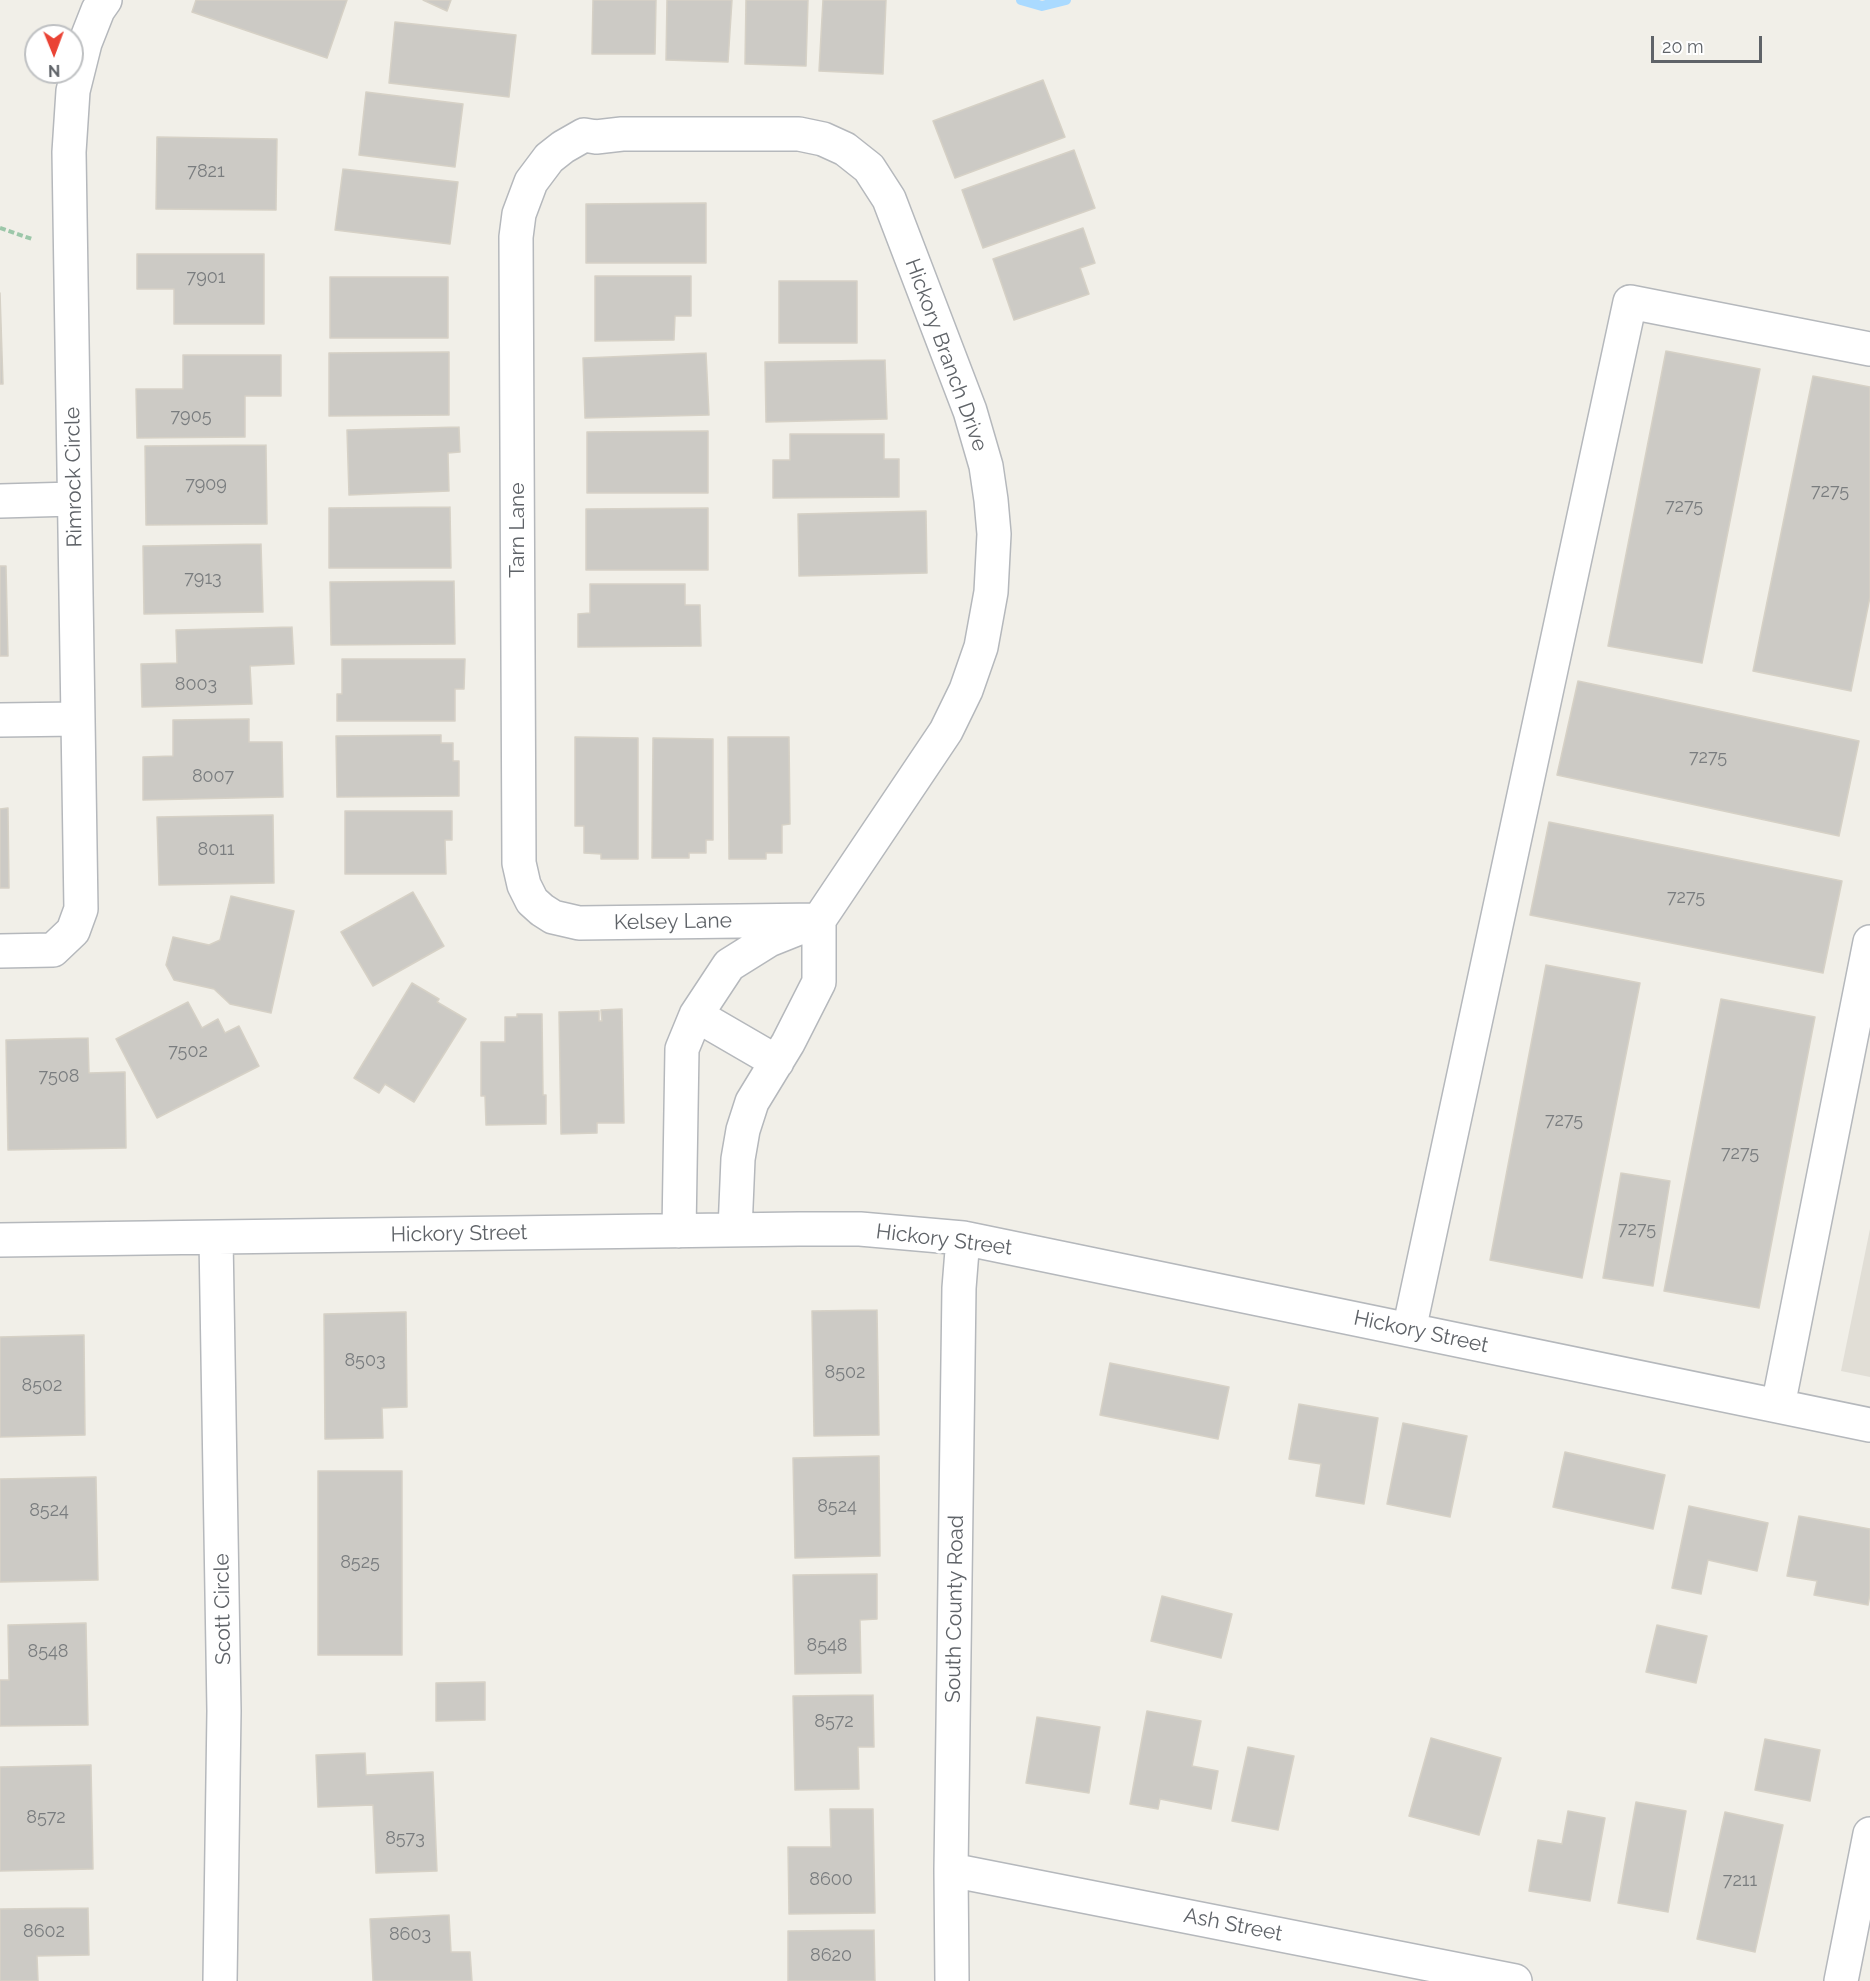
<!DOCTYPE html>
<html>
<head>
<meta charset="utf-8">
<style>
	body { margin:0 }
	#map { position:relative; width:1870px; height:1981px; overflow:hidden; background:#f1efe8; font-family:Raleway,sans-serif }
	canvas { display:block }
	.north { position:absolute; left:24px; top:24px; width:60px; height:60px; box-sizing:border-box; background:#fff; border:2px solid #bfc1c3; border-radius:50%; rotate:179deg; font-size:16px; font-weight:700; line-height:24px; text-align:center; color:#5f6368 }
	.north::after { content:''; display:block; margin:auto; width:21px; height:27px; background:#ea4335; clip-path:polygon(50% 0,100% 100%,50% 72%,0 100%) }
	.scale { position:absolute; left:1651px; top:36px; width:111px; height:27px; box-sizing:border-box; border:3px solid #5f6368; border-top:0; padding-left:8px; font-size:18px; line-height:21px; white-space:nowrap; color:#5f6368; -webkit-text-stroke:4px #fff; paint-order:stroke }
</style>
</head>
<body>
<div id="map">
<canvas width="1870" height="1981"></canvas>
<div class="north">N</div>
<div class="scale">20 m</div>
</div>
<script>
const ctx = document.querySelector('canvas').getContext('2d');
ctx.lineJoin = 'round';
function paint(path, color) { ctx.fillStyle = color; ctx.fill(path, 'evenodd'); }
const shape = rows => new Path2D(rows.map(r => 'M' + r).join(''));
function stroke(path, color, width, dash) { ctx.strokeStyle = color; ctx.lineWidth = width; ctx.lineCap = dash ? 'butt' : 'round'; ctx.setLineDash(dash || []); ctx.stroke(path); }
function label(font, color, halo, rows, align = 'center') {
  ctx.font = font + ' Raleway,sans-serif'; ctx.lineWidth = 6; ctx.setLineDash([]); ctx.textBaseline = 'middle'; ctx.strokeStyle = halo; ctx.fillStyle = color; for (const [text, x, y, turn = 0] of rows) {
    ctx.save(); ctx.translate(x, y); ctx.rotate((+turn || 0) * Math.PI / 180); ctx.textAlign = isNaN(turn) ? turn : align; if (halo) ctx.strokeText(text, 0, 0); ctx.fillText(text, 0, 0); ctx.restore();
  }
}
paint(shape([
	[1870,1229,1870,1377,1841,1371]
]), '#e1ded6');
stroke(shape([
	[1021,0,1042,6,1066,0]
]), '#aadaff', 10);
const building = shape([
	[196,0,347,0,327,58,192,12,196,0],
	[423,0,451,0,447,11,423,0],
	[593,0,656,0,655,54,592,54,593,0],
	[667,0,732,0,728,62,666,60,667,0],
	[746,0,808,0,806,66,745,64,746,0],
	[823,0,886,0,883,74,819,71,823,0],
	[395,22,516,35,509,97,389,83,395,22],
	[1043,80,1065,137,955,178,933,121,1043,80],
	[366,92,463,104,455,167,359,155,366,92],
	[157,137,277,139,276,210,156,209,157,137],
	[1074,150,1095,208,983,248,962,190,1074,150],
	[343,169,458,182,450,244,335,230,343,169],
	[706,203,706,263,586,263,586,204,706,203],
	[1083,228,1095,263,1080,268,1089,294,1014,320,993,259,1083,228],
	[137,254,264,254,264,324,174,324,174,289,137,289,137,254],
	[595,276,691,276,691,316,675,316,674,340,595,341,595,276],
	[330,277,448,277,448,338,330,338,330,277],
	[779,281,857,281,857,343,779,343,779,281],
	[0,293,3,384,0,384,0,293],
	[1666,351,1760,369,1702,663,1608,646,1666,351],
	[449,352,449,415,329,416,329,353,449,352],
	[706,353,709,415,585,418,583,358,706,353],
	[183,355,281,355,281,396,245,396,245,437,137,438,136,389,183,389,183,355],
	[885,360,887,419,766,422,765,362,885,360],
	[1813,376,1870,387,1870,597,1851,691,1753,671,1813,376],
	[459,427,460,452,448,453,449,491,349,495,347,430,459,427],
	[708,431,708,493,587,493,587,432,708,431],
	[790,434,884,434,884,459,899,459,899,497,773,498,773,460,790,460,790,434],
	[266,445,267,524,146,525,145,446,266,445],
	[450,507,451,568,329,568,329,508,450,507],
	[708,508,708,570,586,570,586,509,708,508],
	[926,511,927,573,799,576,798,514,926,511],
	[261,544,263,612,144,614,143,546,261,544],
	[0,566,6,566,8,656,0,656,0,566],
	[454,581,455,644,331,645,330,582,454,581],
	[590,584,685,584,685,605,700,605,701,646,578,647,578,614,590,613,590,584],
	[292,627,294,664,250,666,252,704,142,707,141,664,177,663,176,630,292,627],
	[342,659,465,659,464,689,455,689,455,721,337,721,337,694,342,694,342,659],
	[1578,681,1859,741,1839,836,1557,775,1578,681],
	[249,719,249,742,282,742,283,797,143,800,143,757,173,756,173,720,249,719],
	[441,735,441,743,453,743,453,761,459,761,459,796,337,797,336,736,441,735],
	[575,737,638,738,638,859,601,859,601,854,584,853,584,826,575,826,575,737],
	[728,737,789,737,790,824,782,825,782,853,766,853,766,859,729,859,728,737],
	[653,738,713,739,713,840,706,840,706,853,689,853,689,858,652,858,653,738],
	[8,808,9,888,0,888,0,809,8,808],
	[345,811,452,811,452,840,445,840,446,874,345,874,345,811],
	[273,815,274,883,159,885,157,817,273,815],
	[1549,822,1842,881,1823,973,1530,915,1549,822],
	[413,892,444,946,373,986,341,932,413,892],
	[231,896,294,911,271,1013,230,1004,214,989,174,980,166,965,173,937,209,945,220,940,231,896],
	[1546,965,1640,983,1582,1278,1490,1260,1546,965],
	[412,983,439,999,437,1002,466,1019,414,1102,385,1084,379,1093,354,1078,412,983],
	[1721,999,1815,1017,1759,1308,1664,1291,1721,999],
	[188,1002,202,1028,218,1019,225,1033,239,1026,259,1066,157,1118,116,1039,188,1002],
	[622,1009,624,1123,597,1123,597,1133,561,1134,559,1012,599,1011,599,1021,602,1021,601,1010,622,1009],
	[517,1014,542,1014,543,1095,546,1095,546,1124,486,1125,485,1096,481,1096,481,1042,505,1042,505,1017,517,1017,517,1014],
	[88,1038,89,1073,125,1072,126,1148,8,1150,6,1040,88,1038],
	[1621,1173,1670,1181,1653,1286,1603,1278,1621,1173],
	[877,1310,879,1435,814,1436,812,1311,877,1310],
	[406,1312,407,1407,382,1408,383,1438,325,1439,324,1314,406,1312],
	[84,1335,85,1435,0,1437,0,1337,84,1335],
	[1110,1363,1229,1387,1218,1439,1100,1415,1110,1363],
	[1299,1404,1378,1418,1364,1504,1316,1496,1321,1464,1289,1459,1299,1404],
	[1403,1423,1467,1436,1450,1517,1387,1504,1403,1423],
	[1565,1452,1665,1475,1653,1529,1553,1507,1565,1452],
	[879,1456,880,1556,795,1558,793,1458,879,1456],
	[318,1471,402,1471,402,1655,318,1655,318,1471],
	[96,1477,98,1580,0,1582,0,1479,96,1477],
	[1689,1506,1768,1523,1757,1571,1708,1560,1701,1594,1672,1588,1689,1506],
	[1799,1516,1870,1529,1870,1594,1868,1605,1814,1595,1817,1581,1787,1576,1799,1516],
	[877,1574,877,1619,860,1620,861,1673,795,1674,793,1575,877,1574],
	[1162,1596,1232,1614,1221,1658,1151,1641,1162,1596],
	[86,1623,88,1725,0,1726,0,1680,9,1680,8,1625,86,1623],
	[1657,1625,1707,1636,1696,1683,1646,1672,1657,1625],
	[485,1682,485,1720,436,1721,436,1683,485,1682],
	[873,1695,874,1747,858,1747,859,1789,795,1790,793,1696,873,1695],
	[1147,1711,1201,1721,1192,1766,1218,1771,1211,1809,1160,1799,1158,1809,1130,1804,1147,1711],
	[1037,1717,1100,1727,1089,1793,1026,1783,1037,1717],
	[1431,1738,1501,1758,1479,1835,1409,1816,1431,1738],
	[1765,1739,1820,1750,1810,1801,1755,1790,1765,1739],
	[1248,1747,1294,1756,1278,1830,1232,1821,1248,1747],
	[365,1753,366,1775,433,1772,437,1871,376,1873,373,1805,318,1807,316,1755,365,1753],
	[91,1765,93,1869,0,1871,0,1767,91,1765],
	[1636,1802,1686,1811,1668,1912,1618,1903,1636,1802],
	[830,1809,873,1809,875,1913,789,1914,788,1847,831,1847,830,1809],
	[1568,1811,1605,1818,1590,1901,1529,1891,1538,1840,1562,1844,1568,1811],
	[1725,1812,1783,1825,1755,1952,1697,1939,1725,1812],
	[88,1908,89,1955,37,1956,38,1981,0,1981,0,1909,88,1908],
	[449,1915,451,1952,470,1952,472,1981,373,1981,370,1919,449,1915],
	[874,1930,875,1981,788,1981,788,1931,874,1930]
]);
paint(building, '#cccac5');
stroke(building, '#d6d1c6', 1.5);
const minor = shape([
	[0,501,74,499],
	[0,720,78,719],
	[0,951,53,950,73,931,81,909,69,152,73,91,85,43,98,10,105,0],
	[696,1015,777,1062],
	[735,1230,738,1159,743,1130,752,1102,788,1043,819,982,819,920,946,731,966,690,981,647,991,592,994,534,991,500,986,466,970,411,889,199,869,168,845,149,823,139,799,134,622,134,596,137,584,135,563,147,549,158,531,182,519,214,516,237,519,863,524,885,532,901,542,910,553,917,579,923,819,920],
	[679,1231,682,1049,696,1015,729,965,769,940,804,926],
	[216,1238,224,1711,220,1981],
	[0,1240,799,1229,860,1229,963,1238,1870,1425],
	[1409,1330,1630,302,1870,349],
	[1778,1406,1870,942],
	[951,1870,1515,1981],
	[952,1981,951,1870,959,1288,963,1238],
	[1841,1981,1870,1834]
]);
stroke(minor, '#b5b8bc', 36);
stroke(shape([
	[0,228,32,239]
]), '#9cc7a9', 4, [6, 3]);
stroke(minor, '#fff', 33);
label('18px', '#7a7d7f', null, [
	["7821",206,172],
	["7901",206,278],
	["7905",191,417],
	["7909",206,485],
	["7275",1830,492],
	["7275",1684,507],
	["7913",203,579],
	["8003",196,685],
	["7275",1708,758],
	["8007",213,777],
	["8011",216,850],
	["7275",1686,898],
	["7502",188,1052],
	["7508",59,1077],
	["7275",1564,1121],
	["7275",1740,1154],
	["7275",1637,1230],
	["8503",365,1361],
	["8502",845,1373],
	["8502",42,1386],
	["8524",837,1507],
	["8524",49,1511],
	["8525",360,1563],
	["8548",827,1646],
	["8548",48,1652],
	["8572",834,1722],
	["8572",46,1818],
	["8573",405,1839],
	["8600",831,1880],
	["7211",1740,1881],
	["8602",44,1932],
	["8603",410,1935],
	["8620",831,1956]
]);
label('21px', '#5f6368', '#fff', [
	["Hickory Branch Drive",946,355,70],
	["Rimrock Circle",74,477,-91],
	["Tarn Lane",518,530,-90],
	["Kelsey Lane",673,922,-1],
	["Hickory Street",459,1234,-1],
	["Hickory Street",944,1240,7],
	["Hickory Street",1421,1332,12],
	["Scott Circle",223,1609,-91],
	["South County Road",955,1609,-89],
	["Ash Street",1233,1925,11]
]);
</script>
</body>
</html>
